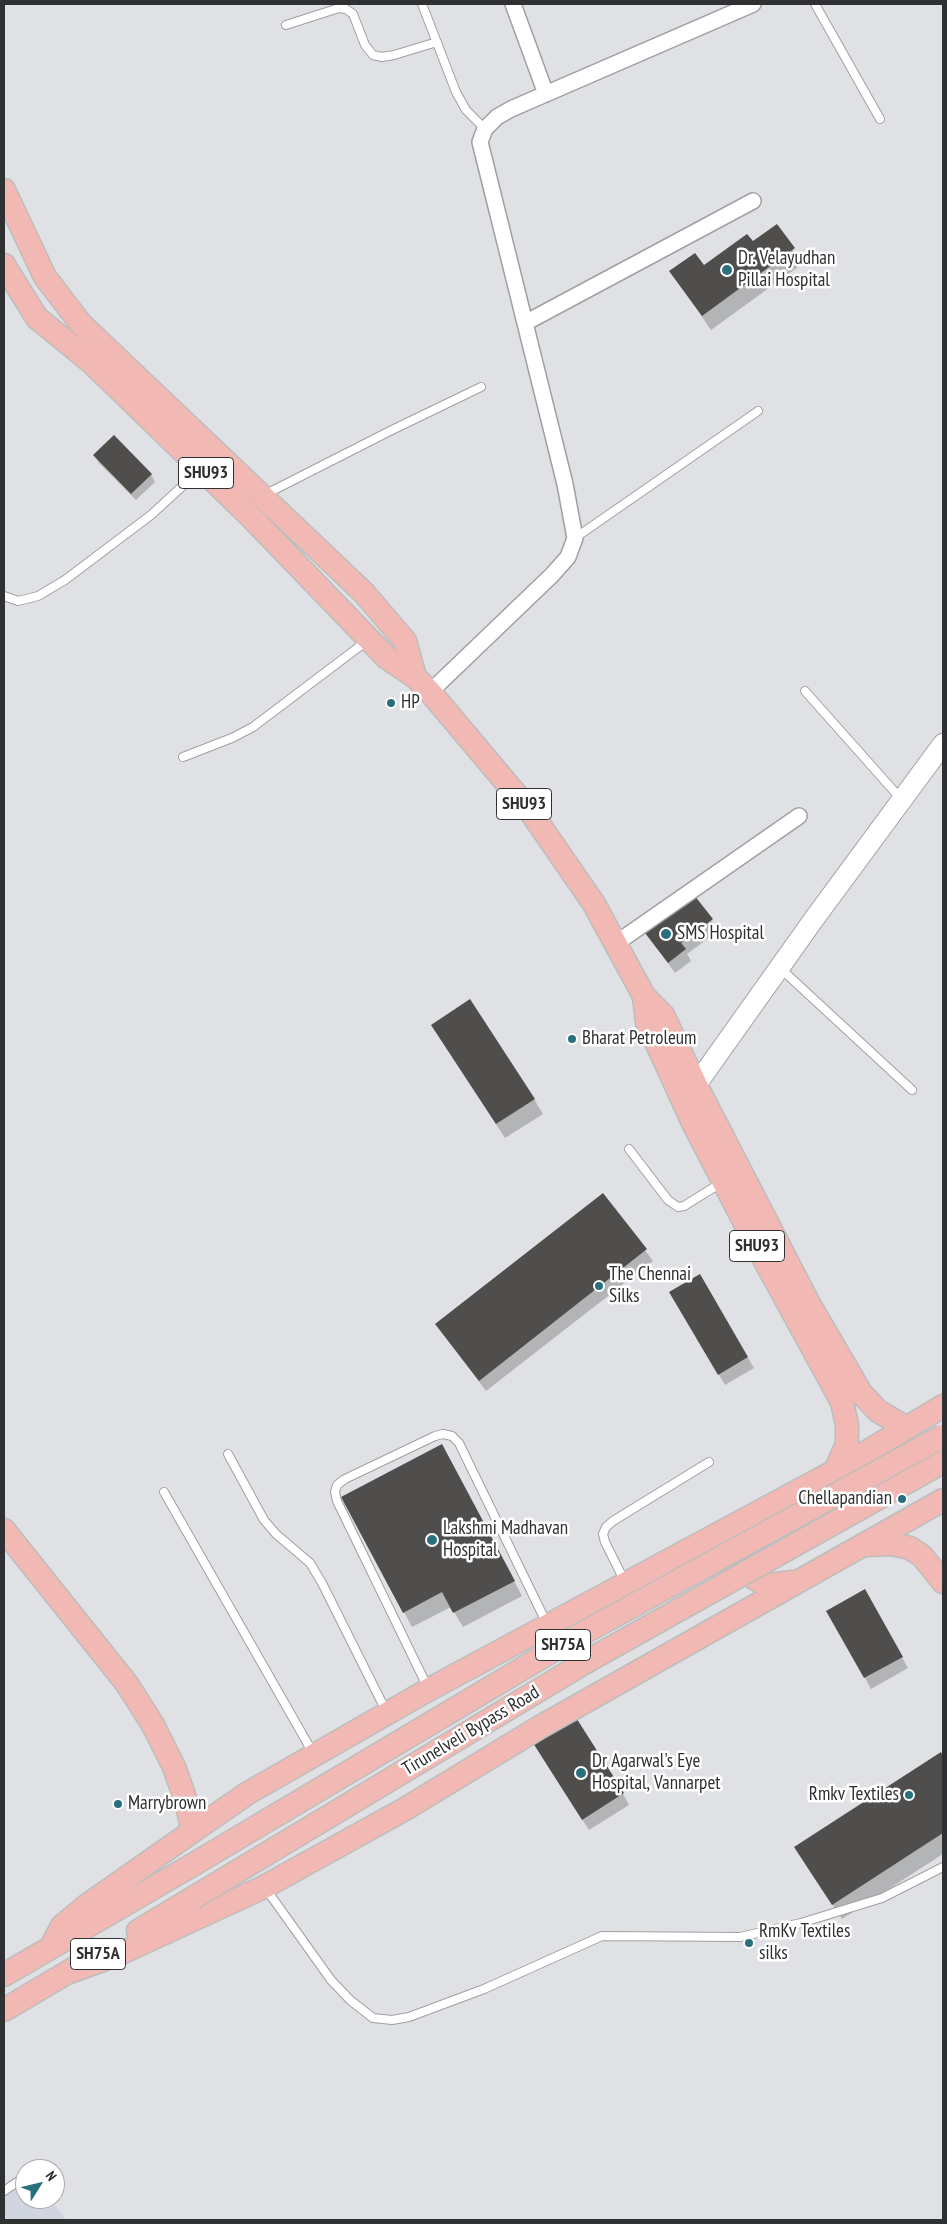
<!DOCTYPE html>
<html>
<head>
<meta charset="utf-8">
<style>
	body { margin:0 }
	#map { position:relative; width:947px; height:2224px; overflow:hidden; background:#e0e1e4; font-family:"PT Sans Narrow",sans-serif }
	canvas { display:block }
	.frame { position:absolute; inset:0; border:5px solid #2f3031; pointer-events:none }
	.north { position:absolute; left:15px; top:2159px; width:50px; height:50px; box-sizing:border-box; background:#fff; border:1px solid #acacad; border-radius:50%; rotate:54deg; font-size:14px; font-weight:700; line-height:20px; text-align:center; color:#2f3031 }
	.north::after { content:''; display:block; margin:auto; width:18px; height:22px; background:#28707b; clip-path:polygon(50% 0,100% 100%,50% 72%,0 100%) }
</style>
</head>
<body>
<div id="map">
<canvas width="947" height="2224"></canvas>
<div class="frame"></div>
<div class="north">N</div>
</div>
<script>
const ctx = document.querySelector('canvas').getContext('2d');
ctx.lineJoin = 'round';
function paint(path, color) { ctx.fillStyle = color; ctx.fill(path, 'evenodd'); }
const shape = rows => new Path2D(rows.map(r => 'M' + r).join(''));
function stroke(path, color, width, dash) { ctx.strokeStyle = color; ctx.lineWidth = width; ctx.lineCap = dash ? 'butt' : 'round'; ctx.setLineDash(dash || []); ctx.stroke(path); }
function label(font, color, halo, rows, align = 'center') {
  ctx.font = font + ' "PT Sans Narrow",sans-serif'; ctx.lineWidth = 5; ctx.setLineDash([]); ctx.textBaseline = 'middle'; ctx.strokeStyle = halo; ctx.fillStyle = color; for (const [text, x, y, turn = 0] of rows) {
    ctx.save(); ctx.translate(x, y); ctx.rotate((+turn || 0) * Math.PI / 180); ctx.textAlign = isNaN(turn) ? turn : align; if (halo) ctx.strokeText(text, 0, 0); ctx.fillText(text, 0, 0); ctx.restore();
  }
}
paint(shape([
	[25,2182,25,2199,51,2199,66,2220,4,2220,4,2196]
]), '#d0d5df');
paint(shape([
	[777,225,802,264,711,330,671,272,703,267,753,243],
	[94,455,151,474,155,482,136,500,98,462],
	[712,920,718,931,687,954,691,961,675,973,647,934],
	[441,1040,534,1099,543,1114,505,1138],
	[603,1194,653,1261,486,1391,436,1324],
	[699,1276,754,1368,725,1385,671,1292],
	[450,1460,522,1596,463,1627,451,1607,412,1627,404,1612],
	[865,1591,908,1668,871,1689,828,1611],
	[541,1754,623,1794,629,1805,589,1830],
	[940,1754,943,1758,943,1854,842,1919,804,1862]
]), '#0003');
paint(shape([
	[777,224,795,248,702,316,669,271,695,253,704,265,747,234,753,241],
	[114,435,152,474,131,494,93,455],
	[694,895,713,919,681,943,686,949,668,963,645,933],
	[470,999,535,1099,496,1124,431,1025],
	[603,1193,647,1249,479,1381,435,1324],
	[700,1274,748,1357,718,1375,669,1292],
	[442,1444,515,1581,453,1613,442,1592,403,1613,341,1497],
	[865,1589,903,1657,864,1678,826,1611],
	[575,1716,624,1793,582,1820,533,1743],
	[941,1752,943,1756,943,1833,832,1905,794,1847]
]), '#504e4c');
const lane = shape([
	[422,4,456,92,466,110,485,129],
	[815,4,880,119],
	[286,25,339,8,346,9,353,14,365,45,373,55,382,57,394,55,437,42],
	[264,495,392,430,481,387],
	[575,538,758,411],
	[4,596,18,601,38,596,65,580,151,515,200,470],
	[805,691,901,799],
	[183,757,232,738,253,727,368,640],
	[780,968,912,1090],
	[629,1149,668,1200,678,1207,684,1206,721,1183],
	[228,1454,264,1520,276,1534,310,1563,322,1583,386,1711],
	[164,1492,313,1753],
	[625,1582,605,1542,603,1534,606,1527,613,1521,709,1462],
	[428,1688,337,1501,335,1492,337,1485,345,1479,435,1436,443,1434,452,1436,459,1443,547,1624],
	[266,1889,331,1980,350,2000,373,2018,392,2020,409,2017,484,1989,602,1936,740,1937,801,1923,882,1898,943,1867],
	[4,2191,23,2178]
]);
const street = shape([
	[513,4,546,94],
	[525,323,753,201],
	[430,692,552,575,568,557,575,538,565,484,480,142,485,129,497,117,511,109,753,4],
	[615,944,799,816]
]);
const secondary = shape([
	[696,1085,814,919,943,744]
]);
const primary = shape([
	[4,190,45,277,81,324,364,593,405,641,415,677],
	[4,265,37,318,91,362,250,516,387,658,415,677,430,692,530,811,594,904,644,996,663,1015,696,1085,808,1302,861,1393,878,1411,907,1428],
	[644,996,647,1022,694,1125,760,1252,842,1402,847,1425,847,1444,835,1471],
	[4,1530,127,1684,153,1725,174,1767,185,1798,193,1831,86,1906,62,1926,51,1947],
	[741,1532,735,1543,755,1579,768,1585,793,1582],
	[867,1545,892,1544,910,1548,922,1556,943,1582],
	[193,1831,248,1793,428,1690,835,1471,943,1406],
	[138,1931,193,1898],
	[67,1973,119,1954,264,1887,405,1809,540,1727,943,1500],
	[4,1975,189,1867],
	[4,2010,80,1965]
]);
stroke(lane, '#9fa0a3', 10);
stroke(street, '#9fa0a3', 18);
stroke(secondary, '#9fa0a3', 22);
stroke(primary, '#bcbdbd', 25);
stroke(lane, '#fff', 8);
stroke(street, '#fff', 15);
stroke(secondary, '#fff', 20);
stroke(primary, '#f2b9b4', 22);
const primaryBridge = shape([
	[189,1867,574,1638,943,1436],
	[193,1898,584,1663,943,1462]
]);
stroke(primaryBridge, '#bcbdbd', 25, []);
stroke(primaryBridge, '#f2b9b4', 22);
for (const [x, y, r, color] of [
	[727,270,6,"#28707b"],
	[391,703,5,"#28707b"],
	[666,934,6,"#28707b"],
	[572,1039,5,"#28707b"],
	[599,1286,5,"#28707b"],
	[902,1499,5,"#28707b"],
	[432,1540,6,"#28707b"],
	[581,1773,6,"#28707b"],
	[909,1795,5,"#28707b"],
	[118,1804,5,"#28707b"],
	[749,1943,5,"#28707b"]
]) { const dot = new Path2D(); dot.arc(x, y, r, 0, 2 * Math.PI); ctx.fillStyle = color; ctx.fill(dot); stroke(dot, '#fff', 2); }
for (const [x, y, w] of [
	[206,473,55],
	[524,804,55],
	[757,1246,55],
	[563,1645,55],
	[98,1954,55]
]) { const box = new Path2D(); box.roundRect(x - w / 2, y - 15.5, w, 31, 4); ctx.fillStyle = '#fff'; ctx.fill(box); stroke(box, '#2f3031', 1); }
label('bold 18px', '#2f3031', null, [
	["SHU93",206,473],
	["SHU93",524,804],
	["SHU93",757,1246],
	["SH75A",563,1645],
	["SH75A",98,1954]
]);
label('19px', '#2f3031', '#fff', [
	["Dr. Velayudhan",738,259],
	["Pillai Hospital",738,281],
	["HP",401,703],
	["SMS Hospital",677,934],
	["Bharat Petroleum",582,1039],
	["The Chennai",609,1275],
	["Silks",609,1297],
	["Chellapandian",892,1499,"right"],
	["Lakshmi Madhavan",443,1529],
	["Hospital",443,1551],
	["Dr Agarwal's Eye",592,1762],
	["Hospital, Vannarpet",592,1784],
	["Rmkv Textiles",899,1795,"right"],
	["Marrybrown",128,1804],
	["RmKv Textiles",759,1932],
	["silks",759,1954]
], 'left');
label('19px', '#2f3031', '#fff', [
	["Tirunelveli Bypass Road",471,1731,-31]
]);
</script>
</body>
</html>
